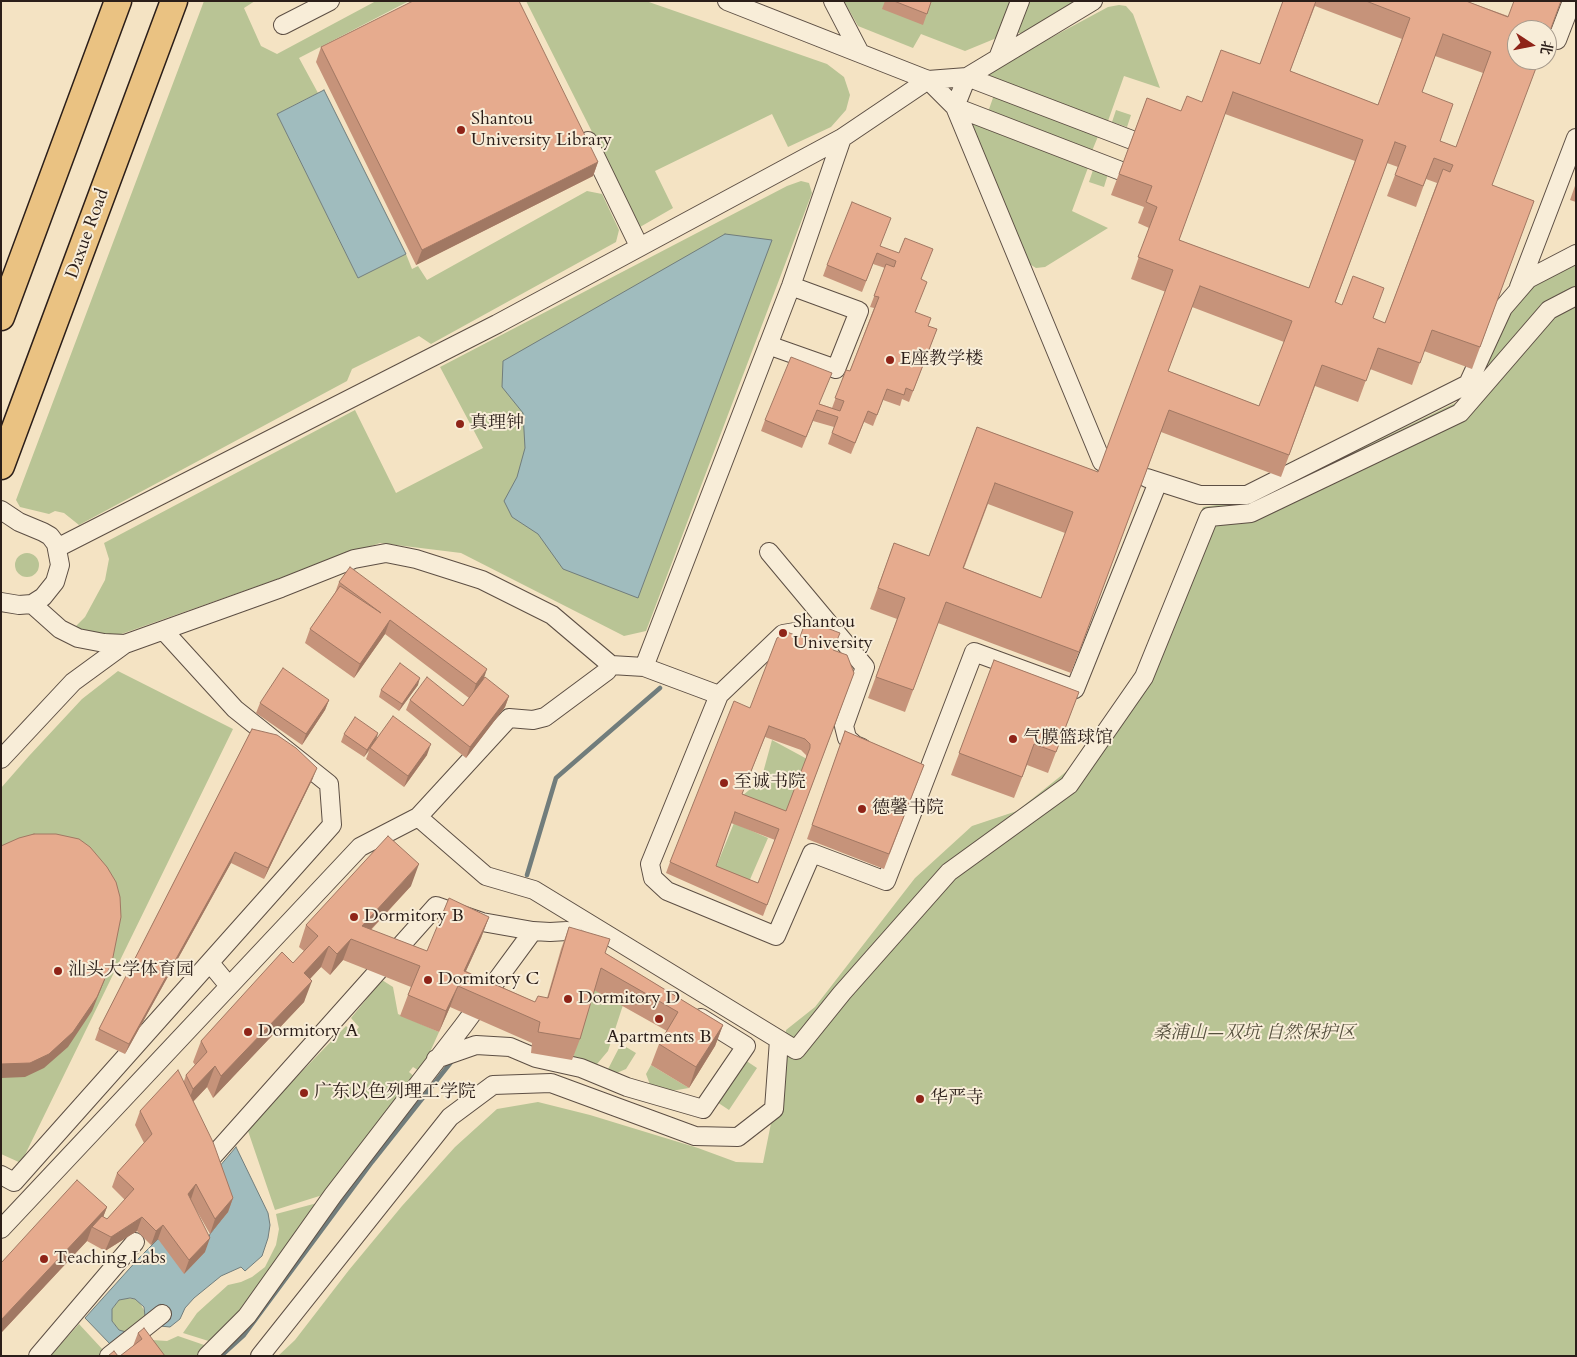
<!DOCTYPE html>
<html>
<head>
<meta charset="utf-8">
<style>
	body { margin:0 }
	#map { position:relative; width:1577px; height:1357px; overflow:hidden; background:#f4e3c3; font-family:Cardo,"Noto Serif SC",serif }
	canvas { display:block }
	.frame { position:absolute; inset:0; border:2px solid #2b1e19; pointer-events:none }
	.north { position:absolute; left:1507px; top:20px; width:50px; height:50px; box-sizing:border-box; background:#f8edd8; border:1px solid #a69a8c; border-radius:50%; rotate:101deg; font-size:14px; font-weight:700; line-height:20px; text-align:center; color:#2b1e19 }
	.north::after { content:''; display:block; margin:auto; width:18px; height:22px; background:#8f2418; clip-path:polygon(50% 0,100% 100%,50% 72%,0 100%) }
</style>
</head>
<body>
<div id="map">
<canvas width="1577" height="1357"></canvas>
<div class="frame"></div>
<div class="north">北</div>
</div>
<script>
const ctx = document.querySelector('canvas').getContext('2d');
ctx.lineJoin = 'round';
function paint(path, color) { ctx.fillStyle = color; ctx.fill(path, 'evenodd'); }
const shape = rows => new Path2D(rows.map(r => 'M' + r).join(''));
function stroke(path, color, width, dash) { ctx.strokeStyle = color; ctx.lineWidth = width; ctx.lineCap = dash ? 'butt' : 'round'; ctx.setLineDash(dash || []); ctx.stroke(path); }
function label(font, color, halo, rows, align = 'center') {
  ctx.font = font + ' Cardo,"Noto Serif SC",serif'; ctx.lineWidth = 4; ctx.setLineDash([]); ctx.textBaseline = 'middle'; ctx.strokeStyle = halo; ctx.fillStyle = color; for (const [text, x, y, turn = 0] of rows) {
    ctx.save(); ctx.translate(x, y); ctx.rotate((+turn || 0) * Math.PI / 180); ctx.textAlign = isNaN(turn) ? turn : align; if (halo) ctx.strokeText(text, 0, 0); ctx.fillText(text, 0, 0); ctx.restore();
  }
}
paint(shape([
	[204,1,255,1,244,8,261,46,277,54,376,1,409,1,299,58,318,93,277,114,358,278,406,254,412,269,418,266,427,280,587,191,602,194,619,230,616,242,431,344,419,336,352,369,347,381,79,525,64,513,55,511,49,514,20,507,16,500],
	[526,1,646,1,827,64,844,77,850,95,846,110,831,127,788,147,772,114,655,171,673,208,640,227],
	[844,1,1012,1,999,37,965,51,921,34,913,48,858,26],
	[1025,1,1083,1,1024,33,1017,33,1015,27],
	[1119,5,1126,6,1133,14,1160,88,1124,76,1108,121,993,79,987,73,993,69,1108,7],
	[994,95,1099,134,1092,151,988,112],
	[1116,110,1131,115,1127,127,1112,122],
	[979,122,1089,165,1072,211,1108,228,1045,267,1036,268,1028,263,971,124],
	[1093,170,1108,174,1104,187,1089,182],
	[801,181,809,183,812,193,646,631,624,636,461,553,380,543,110,638,80,632,76,626,85,617,105,580,109,559,104,543,355,410,396,493,483,448,440,367,787,186],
	[1576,261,1576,1356,278,1356,295,1340,349,1270,402,1206,455,1147,497,1109,538,1102,590,1115,698,1148,736,1162,763,1163,783,1064,786,1030,815,1007,915,878,972,826,1017,811,1072,767,1130,688,1203,507,1258,499,1457,402,1475,382,1518,290],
	'15 565a12 12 0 1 1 24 0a12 12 0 1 1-24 0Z',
	[118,671,233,729,21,1163,1,1154,1,788,29,756,82,699],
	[772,740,807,759,785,814,742,796,761,780],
	[734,823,768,838,745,891,712,877],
	[382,980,393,987,398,1014,439,1032,421,1072,413,1067,409,1072,417,1079,329,1193,275,1210,247,1128,346,1026,354,1033,359,1027,351,1018],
	[593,989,623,1005,608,1051,597,1064,572,1060],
	[621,1044,636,1053,626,1069,612,1075,606,1073],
	[739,1056,757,1068,729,1110,711,1098],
	[651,1065,689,1088,659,1093,652,1090,646,1074],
	[321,1202,270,1275,215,1343,183,1333,197,1313,228,1285,241,1282,252,1277,265,1267,276,1245,279,1229,276,1214],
	[124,1298,135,1299,140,1303,145,1312,145,1318,130,1333,119,1330,112,1321,112,1309,119,1300],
	[79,1324,104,1351,98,1356,50,1356],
	[178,1336,210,1347,201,1356,152,1356,152,1340,167,1341]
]), '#b9c495');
const water = shape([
	[324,90,406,254,358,278,277,114,324,90],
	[725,234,772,240,638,598,563,569,538,534,512,517,504,501,517,477,525,448,523,413,502,387,503,361,725,234],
	[236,1147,268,1213,270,1225,268,1238,262,1256,245,1271,241,1267,221,1276,194,1298,185,1308,180,1319,170,1327,160,1326,169,1315,161,1304,145,1316,144,1307,135,1299,130,1298,119,1300,112,1309,112,1321,119,1330,126,1332,111,1345,85,1318,139,1258,158,1239,204,1252,210,1234,227,1212,219,1167,236,1147]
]);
paint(water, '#a0bcbe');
stroke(water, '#717d7c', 1);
stroke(shape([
	[527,875,556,778,660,688],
	[221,1356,244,1335,372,1162,452,1061]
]), '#717d7c', 4.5);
const minor = shape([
	[727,1,928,80,967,77,1132,140],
	[833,1,860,53],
	[1093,1,967,77,955,107,1102,462],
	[283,25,330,1],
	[1547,37,1557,40,1572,1],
	[998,58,1020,1],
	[588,141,639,246],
	[1519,287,1576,138],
	[768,345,836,369,859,311,791,286],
	[1147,478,1200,495,1247,495,1468,384,1503,308,1528,279,1576,254],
	[1,510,19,522,43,532,50,536,56,544,60,565,55,582,43,597,32,604,19,605,1,602],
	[57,548,497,324,842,138,928,80,955,107,1121,171],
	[769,552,865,667,844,726,847,738,855,745,862,748],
	[32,604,60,629,78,638,104,643,125,644,281,588,354,559,386,553,416,559,482,580,552,615,611,665],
	[831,626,783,634,719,695,650,864,653,878,667,891,776,936,812,853,886,881,974,652,1075,689,1158,482],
	[644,667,719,695],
	[1,759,73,682,125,644],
	[418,817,486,876,534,890,796,1050,842,993,949,872,1069,785,1144,677,1209,517,1251,513,1460,413,1549,310,1576,296],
	[210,963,229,986],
	[436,1059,476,1045,510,1047,536,1058,581,1068,627,1087,703,1109,746,1046,701,1018],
	[205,1165,436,906,482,922,533,931],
	[1,1175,14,1182,332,825,329,784,235,709,164,631],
	[1,1229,360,847,418,817,509,718,533,720,545,717,607,671,611,665,644,667,791,286,842,138],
	[38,1356,135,1242],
	[109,1356,162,1314],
	[207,1356,247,1316,333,1195,463,1026,533,931,550,932,567,931,587,944],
	[260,1356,450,1117,493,1085,551,1083,695,1136,738,1137,774,1109,779,1040]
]);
const highway = shape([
	[1,317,118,1],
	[1,466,174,1]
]);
stroke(minor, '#5d4f44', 20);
stroke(highway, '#2b1e19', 29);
stroke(minor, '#f8edd8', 18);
stroke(highway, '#eac282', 26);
paint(shape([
	[885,1,930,1,931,2,923,25,882,9],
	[1283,1,1466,1,1508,16,1492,185,1534,201,1472,369,1424,351,1412,385,1370,369,1358,402,1315,386,1281,477,1161,432,1071,673,938,623,905,712,868,698,897,619,870,609,894,543,929,556,977,427,1098,472,1166,292,1131,279,1149,228,1138,223,1144,207,1111,195,1147,98,1181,111,1202,102,1260,64],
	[1315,6,1402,39,1378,105,1290,71],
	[1435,56,1483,73,1456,147,1440,141,1422,92],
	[1225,114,1355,161,1309,288,1179,240],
	[1387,163,1398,167,1387,196,1416,207,1426,179,1437,183,1385,323,1335,303],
	[1192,307,1284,342,1259,406,1168,371],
	[988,504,1065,533,1041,598,964,568],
	[321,47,598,162,593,176,416,265,316,62],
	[1576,183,1576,202,1570,200],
	[880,246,922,279,915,312,928,326,937,329,909,402,902,399,900,406,883,400,873,426,864,422,851,454,828,444,834,427,813,421,802,448,761,431,765,420,820,404,832,408,846,370,850,371,874,308,870,307,885,268,873,264,862,292,823,276,827,265],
	[339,582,483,679,509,696,505,707,466,758,406,710,410,700,463,706,469,698,385,634,354,678,305,643,310,629,335,593],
	[833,650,854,673,763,916,666,873,670,862,750,708],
	[765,737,801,750,806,755,807,759,786,811,742,794],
	[731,823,775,840,758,883,716,866],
	[994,660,1079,692,1048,773,1027,765,1014,798,951,775],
	[418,685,399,711,379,697,381,690],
	[329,700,325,710,302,745,256,713,260,703],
	[252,729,313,778,264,879,231,863,125,1054,95,1040,99,1029],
	[845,731,924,765,884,869,807,839],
	[344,734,376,739,427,755,404,787,366,759,369,751,364,757,341,742],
	[411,886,371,930,427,951,489,917,481,938,466,971,535,1002,547,998,561,949,569,927,605,953,723,1025,715,1046,689,1088,651,1065,659,1044,667,1031,594,990,580,1039,572,1060,531,1053,532,1043,450,1007,439,1032,400,1016,411,987,343,960,330,975,321,967,310,979,304,1002,213,1098,207,1087,193,1102,233,1198,228,1212,210,1234,190,1199,205,1252,184,1274,158,1239,151,1245,137,1231,105,1251,87,1241,1,1333,1,1263,107,1207,103,1217,107,1219,125,1200,112,1187,117,1173,144,1143,135,1125,140,1111,184,1081,186,1075,195,1065,193,1062,201,1041,293,963,304,951,299,947,306,925],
	[138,1333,165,1356,133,1346]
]), '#c6937a');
paint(shape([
	[598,162,593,176,416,265,422,250],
	[390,620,385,634,354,678,360,664],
	[487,669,482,684,471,699,476,684],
	[420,678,418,685,399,711,402,704],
	[509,696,505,707,466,758,470,747],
	[329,700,325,710,302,745,306,734],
	[378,733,376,741,370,748,364,757,367,750],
	[431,744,427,755,404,787,408,776],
	[317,768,313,778,264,879,268,868],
	[235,852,231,863,125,1054,129,1044],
	[419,864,411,886,359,942,362,926],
	[489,917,481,938,459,986,464,971],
	[351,939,343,960,330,975,337,954],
	[329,946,321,967,296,994,304,973],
	[112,962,92,1011,68,1047,44,1068,25,1077,1,1078,1,1064],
	[312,981,304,1002,213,1098,221,1076],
	[458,986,450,1007,439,1032,446,1011],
	[723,1025,715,1046,689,1088,696,1067],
	[215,1066,207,1087,185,1110,193,1089],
	[196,1184,191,1199,182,1209,188,1194],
	[233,1198,228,1212,210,1234,215,1219],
	[107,1207,99,1228,92,1227,87,1241,1,1333,1,1320],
	[142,1217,137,1231,105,1251,111,1237],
	[163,1225,158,1239,151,1245,156,1231],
	[210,1238,205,1252,184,1274,189,1260]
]), '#a17863');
const building = shape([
	[413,1,519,1,598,162,422,250,321,47,413,1],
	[894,1,930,1,931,2,927,14,894,1],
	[1283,1,1316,1,1290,71,1378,105,1410,18,1366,1,1466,1,1508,17,1514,1,1561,1,1547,39,1547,30,1517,30,1517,60,1539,60,1492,185,1534,201,1480,347,1432,330,1420,363,1378,348,1366,381,1322,365,1289,455,1169,410,1079,652,946,602,913,690,876,677,905,598,878,588,894,543,929,556,977,427,1098,472,1173,270,1138,257,1157,207,1146,202,1152,186,1119,174,1147,98,1181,111,1187,96,1202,102,1221,50,1260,64,1283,1],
	[1443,34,1491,52,1456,147,1440,141,1453,104,1422,92,1443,34],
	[1233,92,1363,140,1309,288,1179,240,1233,92],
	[1395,142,1406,146,1395,175,1423,186,1434,158,1453,165,1450,172,1443,169,1385,323,1373,318,1384,288,1353,276,1342,305,1335,302,1395,142],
	[1200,286,1292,321,1259,406,1168,371,1200,286],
	[995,483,1073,512,1041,598,963,568,995,483],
	[852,202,891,218,880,246,899,253,905,238,933,249,921,279,927,282,915,312,931,318,928,326,937,329,913,391,906,388,904,395,887,389,877,415,868,411,855,443,832,433,838,417,817,410,806,437,765,420,791,357,832,373,819,404,840,411,844,401,835,398,846,370,850,371,879,297,874,296,886,264,894,267,896,261,877,253,866,281,827,265,852,202],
	[350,567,487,669,476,684,390,620,360,664,310,629,340,586,381,613,339,582,350,567],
	[806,620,840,633,833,650,847,655,854,673,767,905,670,862,734,701,750,708,777,638,787,632,800,637,806,620],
	[769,726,805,739,810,744,810,748,786,811,742,794,769,726],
	[735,812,779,829,758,883,716,866,735,812],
	[994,660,1079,692,1056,752,1034,744,1022,777,959,753,994,660],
	[400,663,420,678,402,704,381,690,400,663],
	[283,668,329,700,306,734,260,703,283,668],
	[427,677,463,706,485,677,509,696,470,747,410,700,427,677],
	[393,716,431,744,408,776,370,748,393,716],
	[355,717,378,733,367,750,344,734,355,717],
	[252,729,277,735,296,748,317,768,268,868,235,852,129,1044,99,1029,252,729],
	[845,731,924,765,889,854,812,825,845,731],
	[34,834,56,834,79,839,90,847,107,867,116,882,120,897,121,917,112,962,97,997,73,1032,49,1054,30,1063,1,1064,1,846,19,838,34,834],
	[388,836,419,864,362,926,427,951,449,898,489,917,464,971,535,1002,538,996,548,998,569,927,610,939,605,953,723,1025,696,1067,659,1044,678,1012,601,968,580,1039,538,1032,540,1022,458,986,446,1011,408,995,420,966,351,939,337,954,329,946,304,973,312,981,221,1076,215,1066,193,1089,186,1075,207,1052,201,1041,282,952,293,963,318,936,306,925,388,836],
	[178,1070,213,1142,233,1198,215,1219,196,1184,188,1194,210,1238,189,1260,163,1225,156,1231,142,1217,111,1237,92,1227,102,1216,107,1219,134,1189,117,1173,152,1134,140,1111,178,1070],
	[77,1180,107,1207,1,1320,1,1263,77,1180],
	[144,1328,165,1356,120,1356,142,1339,138,1333,144,1328],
	[114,1351,118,1356,108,1356,114,1351]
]);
paint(building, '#e6ab8e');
stroke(building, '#a17863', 1);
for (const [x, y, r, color] of [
	[461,130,5,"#8f2418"],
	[890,360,5,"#8f2418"],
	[460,424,5,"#8f2418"],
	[783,633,5,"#8f2418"],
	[1013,739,5,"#8f2418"],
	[724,783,5,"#8f2418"],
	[862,809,5,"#8f2418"],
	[354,917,5,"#8f2418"],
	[58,971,5,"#8f2418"],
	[428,980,5,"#8f2418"],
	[568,999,5,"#8f2418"],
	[659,1019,5,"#8f2418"],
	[248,1032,5,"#8f2418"],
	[304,1093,5,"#8f2418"],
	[920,1099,5,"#8f2418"],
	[44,1259,5,"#8f2418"]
]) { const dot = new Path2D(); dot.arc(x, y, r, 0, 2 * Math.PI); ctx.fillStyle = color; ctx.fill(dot); stroke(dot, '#f8edd8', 2); }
label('18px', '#2b1e19', '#f8edd8', [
	["Shantou",471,120],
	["University Library",471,141],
	["E座教学楼",900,360],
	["真理钟",470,424],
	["Shantou",793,623],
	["University",793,644],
	["气膜篮球馆",1023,739],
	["至诚书院",734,783],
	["德馨书院",872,809],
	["Dormitory B",364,917],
	["汕头大学体育园",68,971],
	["Dormitory C",438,980],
	["Dormitory D",578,999],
	["Dormitory A",258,1032],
	["Apartments B",659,1038,"center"],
	["广东以色列理工学院",314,1093],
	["华严寺",930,1099],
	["Teaching Labs",54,1259]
], 'left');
label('18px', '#2b1e19', '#f8edd8', [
	["Daxue Road",88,234,-70]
]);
label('italic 18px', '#56503e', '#f8edd8', [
	["桑浦山—双坑 自然保护区",1254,1034]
]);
</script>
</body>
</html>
